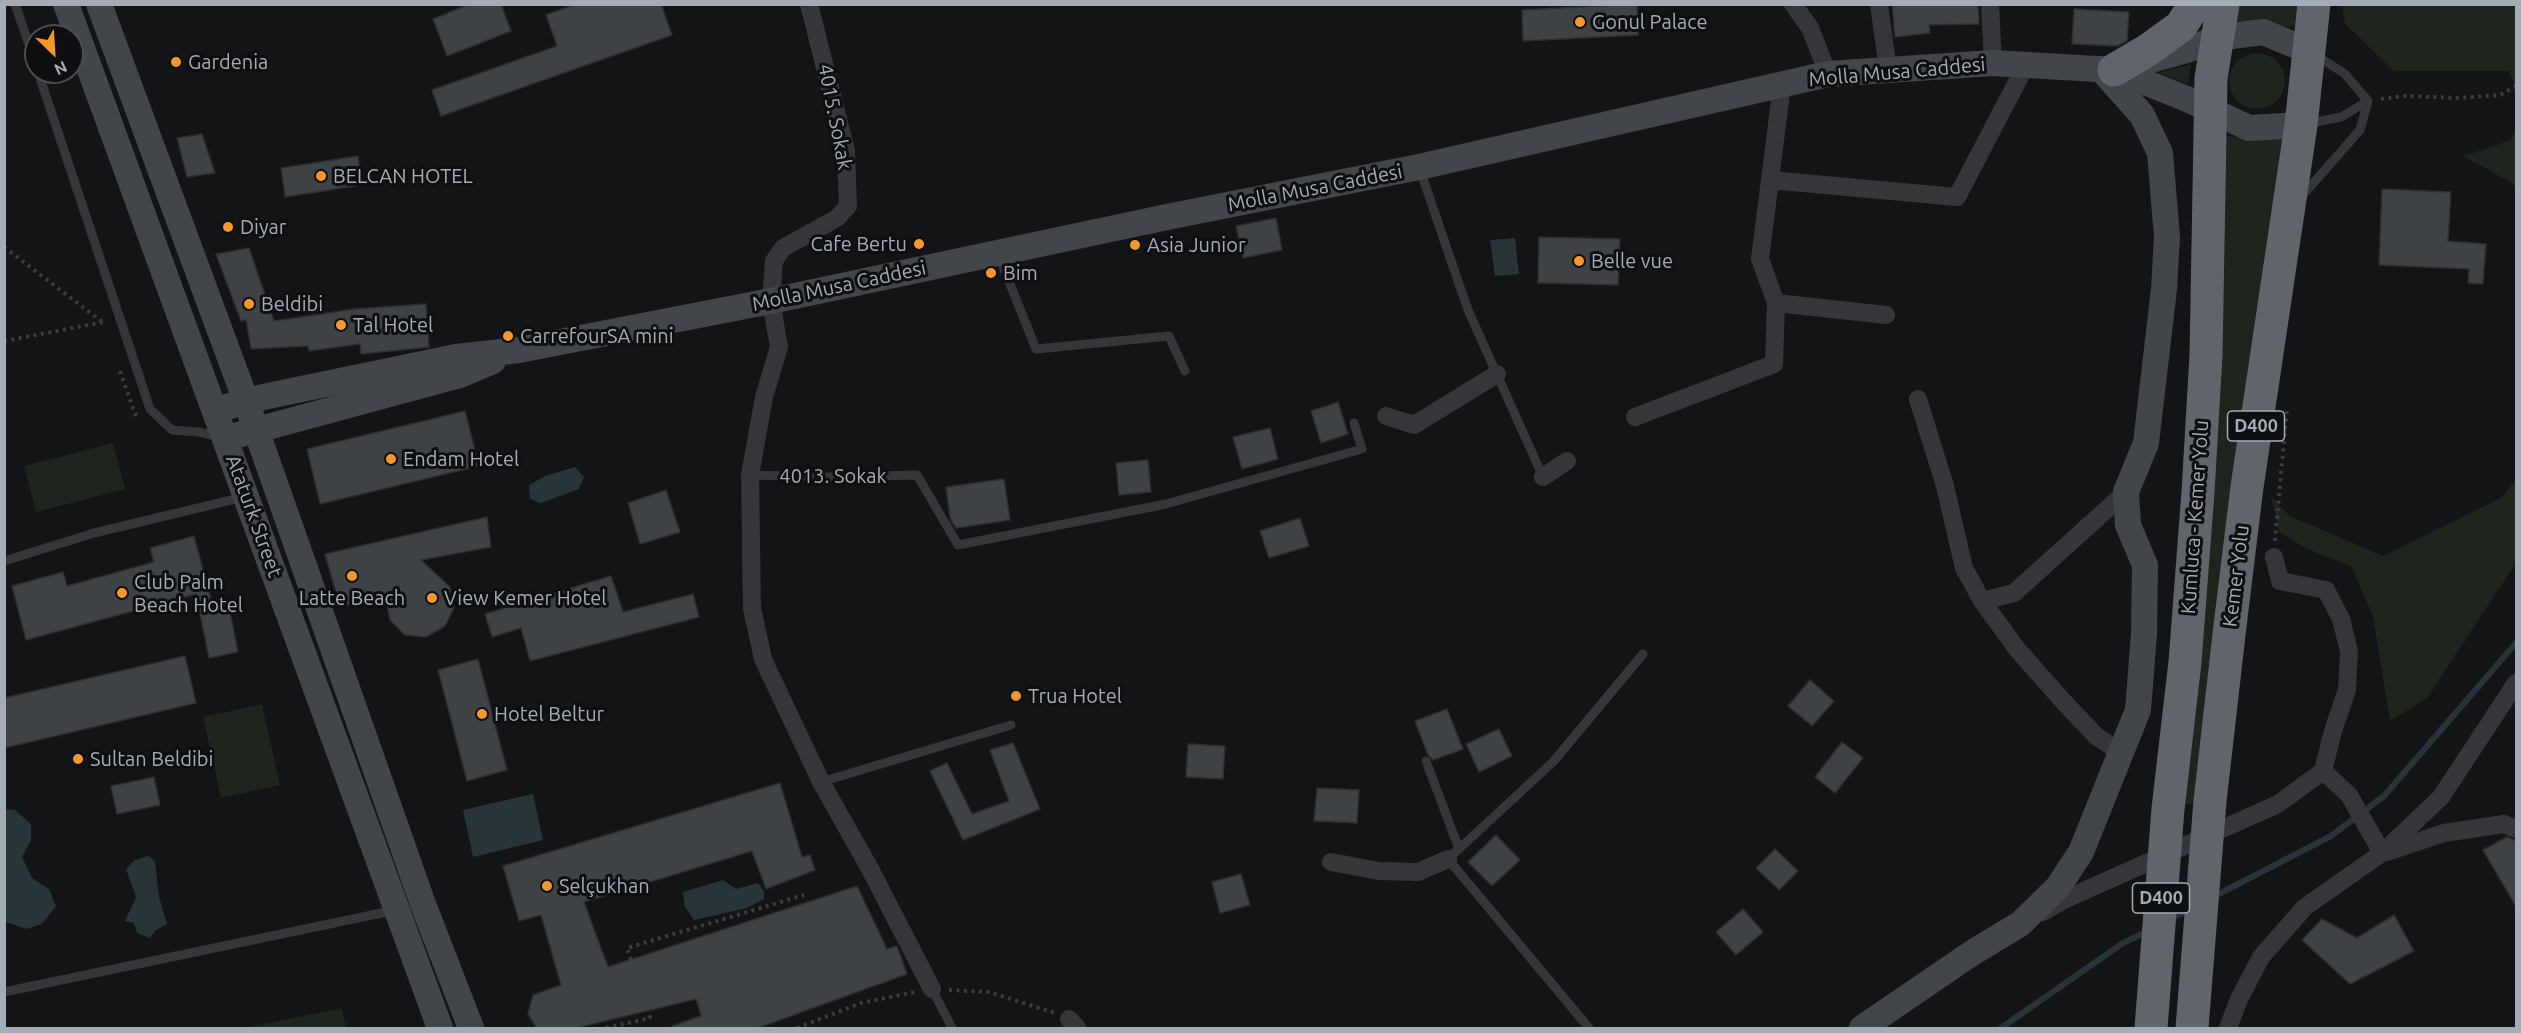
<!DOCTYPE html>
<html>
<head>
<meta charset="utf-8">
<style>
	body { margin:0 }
	#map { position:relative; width:2521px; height:1033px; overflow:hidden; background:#131415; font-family:Ubuntu,sans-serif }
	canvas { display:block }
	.frame { position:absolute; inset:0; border:6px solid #a4acb6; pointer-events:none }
	.north { position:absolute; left:24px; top:24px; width:60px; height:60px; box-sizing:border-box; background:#0e0f10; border:2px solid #4a4e52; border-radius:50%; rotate:155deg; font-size:16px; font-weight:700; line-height:24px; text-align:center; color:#a4acb6 }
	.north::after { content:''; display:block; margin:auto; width:21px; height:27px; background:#fa9827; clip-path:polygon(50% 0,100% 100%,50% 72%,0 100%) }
</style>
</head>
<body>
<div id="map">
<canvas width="2521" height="1033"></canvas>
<div class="frame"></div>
<div class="north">N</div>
</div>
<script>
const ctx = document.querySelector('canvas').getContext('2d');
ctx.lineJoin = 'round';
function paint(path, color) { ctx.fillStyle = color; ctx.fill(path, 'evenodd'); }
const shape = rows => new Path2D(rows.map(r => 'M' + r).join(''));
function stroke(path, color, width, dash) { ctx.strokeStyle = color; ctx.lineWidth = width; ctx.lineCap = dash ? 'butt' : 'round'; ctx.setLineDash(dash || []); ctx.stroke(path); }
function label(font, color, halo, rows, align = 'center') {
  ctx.font = font + ' Ubuntu,sans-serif'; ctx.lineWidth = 6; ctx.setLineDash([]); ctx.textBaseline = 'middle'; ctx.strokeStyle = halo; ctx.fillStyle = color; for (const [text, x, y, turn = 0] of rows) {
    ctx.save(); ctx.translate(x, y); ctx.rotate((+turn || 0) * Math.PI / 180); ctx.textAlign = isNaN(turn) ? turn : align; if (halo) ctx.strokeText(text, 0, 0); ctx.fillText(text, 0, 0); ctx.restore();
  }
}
paint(shape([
	[2236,5,2300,5,2299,27,2231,23],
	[2342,5,2516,5,2516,89,2509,71,2394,71,2345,24],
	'2229 81a28 28 0 1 1 56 0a28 28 0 1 1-56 0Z',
	[2191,64,2188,84,2158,73],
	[2516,127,2516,189,2512,183,2463,156,2511,140],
	[2223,136,2283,139,2200,801,2182,806],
	[113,443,125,489,36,512,24,466],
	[2516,479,2516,563,2427,698,2390,721,2373,616,2351,566,2307,549,2279,532,2271,496,2290,516,2383,556,2501,498],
	[262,704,280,785,221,798,203,717],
	[342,1008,346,1028,245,1028]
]), '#1d251d');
paint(shape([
	[1515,238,1519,274,1495,276,1490,240],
	[575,467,584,477,579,489,541,503,530,499,529,485,545,476],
	[533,794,543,840,473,857,463,810],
	[5,809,15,810,31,824,31,840,22,857,32,878,49,889,56,906,42,924,27,929,5,922],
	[148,856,155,861,159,897,167,924,156,930,150,938,137,933,134,923,125,921,136,897,126,869,135,860],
	[723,880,736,889,758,883,764,891,764,899,747,908,694,920,685,907,683,892]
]), '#293439');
stroke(shape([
	[2213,897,2331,836,2384,796,2516,643],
	[2170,919,2191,909],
	[2001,1028,2123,943,2148,931]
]), '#293439', 6);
const building = shape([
	[470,4,501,4,511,31,447,56,433,19,470,4],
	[576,4,661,4,672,35,441,116,432,90,557,46,546,15,576,4],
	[1637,4,1638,35,1523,41,1522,10,1637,4],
	[1892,4,1978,4,1979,24,1929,25,1930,33,1895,37,1892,4],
	[2074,9,2129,12,2127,41,2117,46,2072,44,2074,9],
	[202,134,215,173,187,177,177,138,202,134],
	[358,156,361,185,285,197,281,168,358,156],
	[2382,189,2451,192,2448,241,2486,244,2483,284,2468,283,2469,269,2379,265,2382,189],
	[1276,218,1282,250,1243,258,1236,226,1276,218],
	[1539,237,1620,239,1618,285,1538,283,1539,237],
	[249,248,274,321,354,309,426,304,429,347,361,354,360,344,309,351,308,346,251,349,246,320,241,321,216,254,249,248],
	[1338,402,1348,434,1321,443,1311,411,1338,402],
	[465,411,479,466,320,504,307,449,465,411],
	[1270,428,1278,459,1242,469,1233,437,1270,428],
	[1148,460,1151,492,1119,495,1116,463,1148,460],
	[1004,479,1010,520,956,528,950,518,946,487,1004,479],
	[666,490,680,532,640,544,628,503,666,490],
	[487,517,491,547,421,560,450,587,454,608,445,626,426,637,405,635,390,620,385,595,340,607,325,554,487,517],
	[1300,518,1309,546,1269,558,1260,531,1300,518],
	[194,536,214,610,229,607,238,652,209,658,196,594,26,640,12,586,63,572,67,586,154,562,150,548,194,536],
	[611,576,623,612,693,594,699,617,530,661,521,628,492,637,485,614,611,576],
	[185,656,196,703,4,748,4,698,185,656],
	[478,659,507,770,467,781,438,670,478,659],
	[1810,680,1834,701,1812,726,1788,706,1810,680],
	[1447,709,1463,749,1433,760,1428,755,1415,721,1447,709],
	[1499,729,1512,756,1479,772,1466,744,1499,729],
	[1842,742,1863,758,1835,793,1815,777,1842,742],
	[1013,743,1040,809,963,840,930,771,947,763,972,814,1009,801,990,750,1013,743],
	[1188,744,1225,746,1223,779,1186,777,1188,744],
	[154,777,160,805,117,814,111,786,154,777],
	[780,783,802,857,810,855,815,870,766,889,752,851,584,902,608,967,857,886,887,949,897,946,907,974,755,1029,672,1029,672,1026,701,1016,696,999,572,1029,537,1029,528,1014,533,995,561,985,541,915,519,921,503,866,780,783],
	[1317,788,1359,790,1357,823,1314,821,1317,788],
	[1496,835,1520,860,1492,886,1468,862,1496,835],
	[2507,837,2514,840,2517,843,2517,908,2483,850,2507,837],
	[1775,849,1798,871,1779,890,1756,868,1775,849],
	[1241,874,1250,905,1220,913,1212,882,1241,874],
	[1743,909,1763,932,1736,955,1716,932,1743,909],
	[2394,915,2414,951,2350,984,2302,940,2322,919,2357,938,2394,915]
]);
paint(building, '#3f4245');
stroke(building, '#2d2e31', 1.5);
stroke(shape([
	[2381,99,2405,96,2459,98,2500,95,2516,86],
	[4,247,105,324],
	[4,341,104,322],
	[120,371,135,414,138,416],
	[2275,541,2287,408],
	[631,960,627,948,804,895],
	[949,990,989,992,1055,1013],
	[606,1028,650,1018,648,1010],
	[797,1028,861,1003,915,992]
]), '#3a3d41', 4, [3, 4.5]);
stroke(shape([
	[15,4,36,65],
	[38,72,150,409,172,430,199,432,221,437],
	[2306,124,2341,117,2368,101],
	[1420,170,1468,310,1543,477],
	[2301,197,2360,130,2368,101,2344,73,2315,55],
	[998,254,1036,349,1169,336,1185,371],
	[750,475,831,477,917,475,958,545,1166,504,1362,449,1354,423],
	[4,561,94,533,244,497],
	[1426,761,1459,849],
	[821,782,1011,725],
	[932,989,952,1028],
	[4,992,396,910],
	[1589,1028,1448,859,1553,762,1643,654]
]), '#34363a', 9);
stroke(shape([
	[809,4,846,151,848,206,837,218,783,248,774,261,771,301,779,347,764,397,750,475,752,608,763,659,821,782,869,867,932,989],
	[1793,4,1810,28,1828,74],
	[1879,4,1888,70],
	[1990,4,1993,63],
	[1782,85,1760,259,1776,303,1886,315],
	[1770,180,1957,197,2026,65],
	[1918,399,1945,486,1964,568,1982,601,2014,593,2126,492],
	[1386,416,1414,425,1497,374],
	[1635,417,1774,364,1776,303],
	[1543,477,1567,461],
	[1982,601,2017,649,2062,700,2096,736,2121,753],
	[2323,771,2349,795,2382,853],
	[2387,852,2444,833,2504,824,2516,829],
	[1331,862,1379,871,1418,872,1448,859],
	[2043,912,2066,899,2278,804,2323,771,2333,731,2347,690,2349,651,2341,619,2326,590,2280,581,2274,557],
	[1069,1019,1077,1028],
	[2228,1028,2239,999,2261,957,2305,907,2382,853,2441,797,2516,683]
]), '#34363a', 18);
stroke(shape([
	[66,4,440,1028],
	[99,4,246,401,423,904,471,1028],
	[2137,64,2190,49,2217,38,2263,32,2311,52],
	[215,410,263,397,456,357,519,350,771,301,1167,217,1419,167,1828,74,1993,63,2114,70,2187,99,2249,128,2301,125],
	[238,435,460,375,493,361],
	[1862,1028,1972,953,2020,924,2058,887,2081,852,2138,710,2144,634,2145,565,2128,525,2126,492,2146,443,2164,289,2167,237,2160,153,2142,115,2101,69]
]), '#42454a', 26);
stroke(shape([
	[2114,70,2148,50,2181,26,2195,4],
	[2151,1028,2168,809,2185,662,2198,492,2206,355,2211,78,2223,4],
	[2192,1028,2210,801,2230,626,2247,487,2301,125,2314,4]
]), '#60656c', 33);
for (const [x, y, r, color] of [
	[1580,22,6,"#fa9827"],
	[176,62,6,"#fa9827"],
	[321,176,6,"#fa9827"],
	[228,227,6,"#fa9827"],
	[919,244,6,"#fa9827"],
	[1135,245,6,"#fa9827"],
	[1579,261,6,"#fa9827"],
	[991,273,6,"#fa9827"],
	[249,304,6,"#fa9827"],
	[341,325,6,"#fa9827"],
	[508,336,6,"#fa9827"],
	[391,459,6,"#fa9827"],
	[352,576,6,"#fa9827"],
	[122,593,6,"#fa9827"],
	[432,598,6,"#fa9827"],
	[1016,696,6,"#fa9827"],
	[482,714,6,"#fa9827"],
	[78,759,6,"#fa9827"],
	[547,886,6,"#fa9827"]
]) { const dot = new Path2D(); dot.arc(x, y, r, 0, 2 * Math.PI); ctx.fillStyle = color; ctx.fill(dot); stroke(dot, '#0e0f10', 2); }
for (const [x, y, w] of [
	[2256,426,57],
	[2161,898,57]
]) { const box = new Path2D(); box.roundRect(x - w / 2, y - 15, w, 30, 4.5); ctx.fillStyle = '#0e0f10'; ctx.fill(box); stroke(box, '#a4acb6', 1.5); }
label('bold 18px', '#a4acb6', null, [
	["D400",2256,426],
	["D400",2161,898]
]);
label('20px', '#a4acb6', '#0e0f10', [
	["Gonul Palace",1592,22],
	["Gardenia",188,62],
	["BELCAN HOTEL",333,176],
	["Diyar",240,227],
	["Cafe Bertu",907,244,"right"],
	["Asia Junior",1147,245],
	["Belle vue",1591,261],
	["Bim",1003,273],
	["Beldibi",261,304],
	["Tal Hotel",353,325],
	["CarrefourSA mini",520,336],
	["Endam Hotel",403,459],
	["Club Palm",134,582],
	["Beach Hotel",134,605],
	["Latte Beach",352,598,"center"],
	["View Kemer Hotel",444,598],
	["Trua Hotel",1028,696],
	["Hotel Beltur",494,714],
	["Sultan Beldibi",90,759],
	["Selçukhan",559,886]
], 'left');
label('20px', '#a4acb6', '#0e0f10', [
	["Molla Musa Caddesi",1897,72,-5],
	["4015. Sokak",835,117,79],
	["Molla Musa Caddesi",1315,188,-11],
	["Molla Musa Caddesi",839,286,-12],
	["4013. Sokak",833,476],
	["Ataturk Street",254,516,70],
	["Kumluca - Kemer Yolu",2195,517,-86],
	["Kemer Yolu",2236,576,-83]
]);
</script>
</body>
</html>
